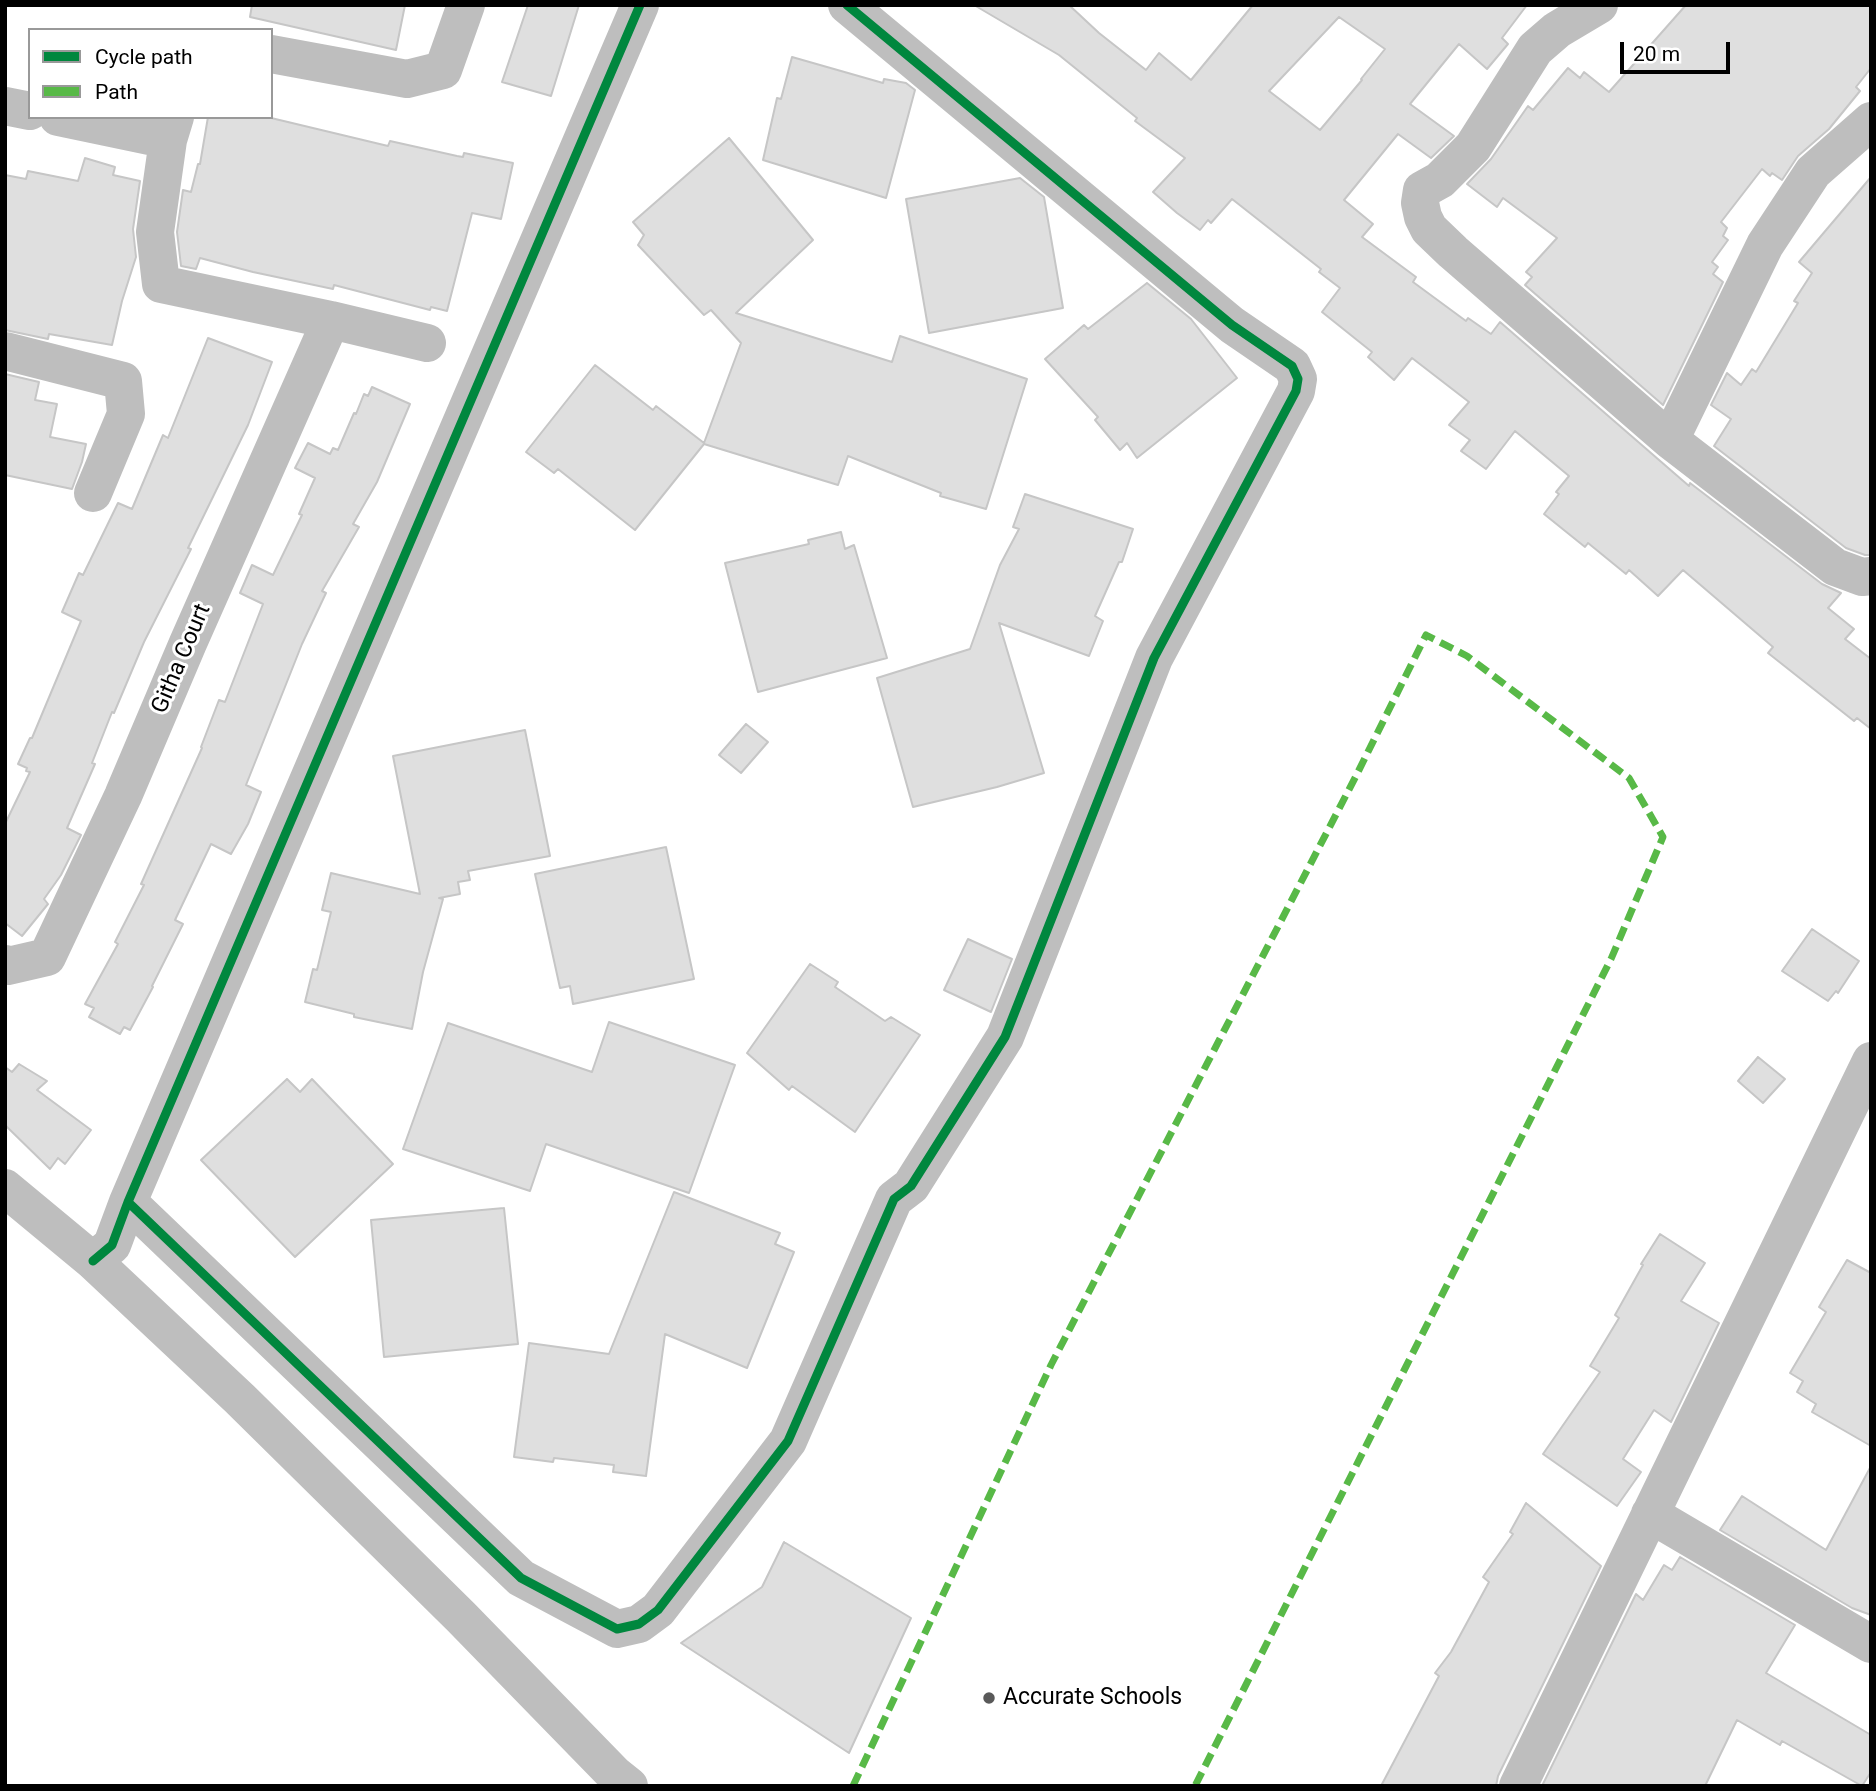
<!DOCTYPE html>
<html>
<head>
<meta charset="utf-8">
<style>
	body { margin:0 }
	#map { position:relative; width:1876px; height:1791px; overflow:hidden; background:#fff; font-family:Roboto,sans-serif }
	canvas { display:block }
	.frame { position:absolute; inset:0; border:7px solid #000; pointer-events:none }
	.legend { position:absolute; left:28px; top:28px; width:245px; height:91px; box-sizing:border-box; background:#fff; border:2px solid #999; margin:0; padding:9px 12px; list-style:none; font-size:21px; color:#000 }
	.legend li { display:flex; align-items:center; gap:14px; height:35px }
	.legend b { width:35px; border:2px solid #999 }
	.scale { position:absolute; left:1620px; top:42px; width:110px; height:32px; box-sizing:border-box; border:4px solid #000; border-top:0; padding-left:9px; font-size:21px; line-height:24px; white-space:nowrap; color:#000; -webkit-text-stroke:5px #fff; paint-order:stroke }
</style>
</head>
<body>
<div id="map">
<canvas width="1876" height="1791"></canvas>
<div class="frame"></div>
<ul class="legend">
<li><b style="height:9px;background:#00873e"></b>Cycle path</li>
<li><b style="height:9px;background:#58b947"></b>Path</li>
</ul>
<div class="scale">20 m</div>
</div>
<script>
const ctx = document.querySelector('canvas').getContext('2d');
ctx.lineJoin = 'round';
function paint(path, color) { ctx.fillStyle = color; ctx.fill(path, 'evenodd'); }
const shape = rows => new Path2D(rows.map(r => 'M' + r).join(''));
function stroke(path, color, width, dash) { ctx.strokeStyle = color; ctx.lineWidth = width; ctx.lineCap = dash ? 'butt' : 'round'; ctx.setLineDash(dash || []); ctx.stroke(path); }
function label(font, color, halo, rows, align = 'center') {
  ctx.font = font + ' Roboto,sans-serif'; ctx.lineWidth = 6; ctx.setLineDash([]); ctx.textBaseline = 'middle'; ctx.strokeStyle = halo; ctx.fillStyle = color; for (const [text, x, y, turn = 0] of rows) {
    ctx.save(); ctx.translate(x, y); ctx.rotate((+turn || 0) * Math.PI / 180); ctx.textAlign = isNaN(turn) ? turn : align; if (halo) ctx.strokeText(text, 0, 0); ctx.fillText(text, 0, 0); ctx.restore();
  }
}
const building = shape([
	[252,5,405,5,396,50,250,17,252,5],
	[528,5,579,5,551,96,502,82,528,5],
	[974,5,1069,5,1099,33,1146,70,1159,53,1191,80,1253,5,1527,5,1502,38,1508,44,1487,69,1459,44,1410,104,1454,136,1431,158,1398,134,1344,200,1373,224,1362,237,1416,277,1413,282,1466,321,1468,318,1491,334,1500,322,1689,486,1690,483,1822,584,1841,593,1828,608,1854,629,1845,639,1871,659,1871,729,1857,718,1854,721,1768,653,1773,647,1683,570,1658,596,1629,570,1626,574,1588,543,1585,547,1544,514,1559,494,1556,492,1569,476,1515,431,1486,469,1461,451,1470,440,1449,425,1469,402,1412,358,1394,380,1368,357,1372,352,1322,312,1340,288,1319,272,1321,269,1232,199,1211,223,1208,220,1200,230,1177,213,1153,192,1185,158,1135,121,1137,118,1059,55,974,5],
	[1339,17,1385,49,1361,79,1362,80,1320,130,1269,91,1339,17],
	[1686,5,1871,5,1871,68,1856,87,1860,91,1829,129,1798,156,1782,180,1772,173,1770,176,1762,169,1721,222,1727,228,1723,236,1728,240,1712,262,1718,267,1713,274,1723,282,1663,405,1525,285,1532,277,1526,272,1557,238,1503,198,1497,207,1467,184,1491,159,1528,106,1533,110,1568,68,1580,78,1584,72,1609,92,1686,5],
	[792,57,883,83,884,79,906,83,915,90,886,198,763,160,777,98,781,99,792,57],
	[208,117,267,117,388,146,390,141,457,156,463,157,464,153,513,163,501,219,472,213,447,311,431,307,430,310,334,285,333,289,253,272,200,258,196,269,181,266,177,232,183,190,191,192,198,164,200,164,208,117],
	[729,138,813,240,736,313,892,362,900,336,1027,379,986,509,940,496,941,493,848,456,838,485,704,444,635,530,558,469,554,473,526,452,595,365,653,410,656,406,704,443,741,343,711,310,704,315,638,245,644,235,633,222,729,138],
	[85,158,115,167,113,175,140,181,133,229,136,257,122,301,112,345,49,334,48,339,5,330,5,175,26,179,28,171,78,181,85,158],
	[1871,177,1871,555,1865,555,1846,548,1714,446,1731,419,1711,405,1727,373,1741,385,1752,369,1756,372,1798,303,1794,301,1812,273,1799,262,1871,177],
	[1020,178,1044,197,1063,308,929,333,906,199,1020,178],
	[1147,283,1191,319,1237,378,1137,458,1127,443,1120,450,1095,420,1098,417,1045,359,1084,325,1088,329,1147,283],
	[208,338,272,362,248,425,188,548,191,549,144,642,114,713,112,712,92,763,95,764,67,828,81,835,61,875,44,899,48,904,22,936,5,923,5,824,30,772,26,771,27,768,18,764,30,738,32,738,81,621,62,612,79,573,83,575,118,503,132,509,163,435,168,438,208,338],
	[5,374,39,382,35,400,57,404,50,437,86,444,82,462,72,489,5,475,5,374],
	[372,387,410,404,377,482,353,524,359,527,322,591,326,593,302,644,246,785,261,792,248,824,231,854,211,844,175,920,183,924,152,986,153,987,130,1030,124,1027,120,1034,89,1017,94,1008,85,1004,118,944,115,942,144,885,141,884,202,748,201,747,219,700,225,702,263,604,240,593,252,565,273,575,302,515,299,514,315,478,295,468,308,443,330,454,333,448,338,450,354,413,356,414,364,394,368,396,372,387],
	[1025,494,1133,529,1122,562,1119,562,1095,616,1103,621,1089,656,999,623,1044,773,997,787,913,807,877,678,970,649,1000,565,1019,529,1013,527,1025,494],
	[841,532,845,549,854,545,887,658,758,692,725,563,809,544,808,540,841,532],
	[746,724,768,742,741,773,719,755,746,724],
	[525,730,550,856,468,871,470,880,458,882,460,894,439,898,443,899,423,972,412,1029,354,1017,354,1014,305,1002,313,969,317,970,331,912,322,910,331,873,420,894,393,756,525,730],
	[666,847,694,979,573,1004,570,986,560,988,535,874,666,847],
	[1812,929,1859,961,1838,993,1836,991,1828,1001,1782,971,1812,929],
	[968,939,1012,959,991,1012,944,990,968,939],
	[810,964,838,982,835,987,885,1021,891,1017,920,1035,855,1132,792,1086,789,1090,747,1053,810,964],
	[609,1022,735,1065,689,1193,546,1144,530,1191,403,1149,448,1023,592,1072,609,1022],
	[1758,1057,1785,1079,1763,1103,1738,1081,1758,1057],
	[19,1064,47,1081,37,1090,91,1130,65,1164,58,1158,50,1169,5,1125,5,1067,12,1072,19,1064],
	[287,1079,300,1092,312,1079,393,1164,295,1257,201,1160,287,1079],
	[674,1192,780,1233,775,1244,794,1252,747,1368,665,1334,646,1476,613,1472,614,1465,554,1458,553,1462,514,1457,529,1343,609,1354,674,1192],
	[504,1208,518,1344,384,1357,371,1220,504,1208],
	[1660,1234,1705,1263,1681,1301,1719,1323,1671,1422,1654,1410,1623,1459,1641,1472,1617,1506,1543,1454,1600,1372,1590,1366,1619,1318,1615,1315,1643,1265,1641,1264,1660,1234],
	[1847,1260,1871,1273,1871,1446,1812,1412,1816,1404,1797,1392,1803,1381,1790,1373,1826,1312,1819,1307,1847,1260],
	[1871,1466,1871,1615,1852,1608,1720,1530,1742,1496,1826,1550,1871,1466],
	[1526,1503,1601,1566,1498,1776,1496,1786,1381,1786,1439,1676,1435,1673,1451,1652,1489,1582,1483,1577,1513,1534,1510,1532,1526,1503],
	[784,1542,911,1618,849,1753,681,1643,762,1587,784,1542],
	[1680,1557,1795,1625,1766,1673,1871,1735,1871,1772,1862,1786,1782,1741,1780,1745,1737,1720,1705,1786,1542,1786,1636,1594,1643,1600,1664,1565,1672,1570,1680,1557]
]);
paint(building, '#dfdfdf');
stroke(building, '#c6c6c6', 2);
stroke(shape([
	[1599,5,1557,30,1535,49,1473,147,1440,180,1422,190,1420,203,1423,217,1429,229,1453,252,1670,440,1835,567,1862,577,1871,576],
	[271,54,407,79,443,70,466,5],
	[5,106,30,111],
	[58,117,168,140],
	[175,117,168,140,155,232,161,284,331,320,427,343],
	[5,351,123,381,126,414,93,493],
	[1670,440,1765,245,1813,172,1871,121],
	[5,964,8,966,47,957,123,796,188,643,331,320],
	[5,1188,93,1261,240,1399,461,1617,614,1774,629,1786],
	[128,1202,521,1578,617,1629,639,1624,658,1610,788,1441,894,1199,911,1186,1005,1037,1154,658,1296,391,1298,379,1292,366,1232,325,847,5],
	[93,1261,112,1245,128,1202,640,5],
	[1650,1514,1871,1644],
	[1518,1786,1871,1061]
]), '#bebebe', 38);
stroke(shape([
	[853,1786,1051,1365,1357,774,1426,635,1467,656,1629,778,1663,837,1611,959,1195,1786]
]), '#58b947', 7, [14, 7]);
stroke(shape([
	[128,1202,521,1578,617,1629,639,1624,658,1610,788,1441,894,1199,911,1186,1005,1037,1154,658,1296,391,1298,379,1292,366,1232,325,847,5],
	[93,1261,112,1245,128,1202,640,5]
]), '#00873e', 9);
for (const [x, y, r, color] of [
	[989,1698,7,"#595959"]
]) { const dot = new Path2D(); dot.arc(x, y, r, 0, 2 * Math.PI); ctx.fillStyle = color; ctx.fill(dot); stroke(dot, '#fff', 2.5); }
label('23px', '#000', '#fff', [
	["Githa Court",182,659,-67]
]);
label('23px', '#000', '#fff', [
	["Accurate Schools",1003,1698]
], 'left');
</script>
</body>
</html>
